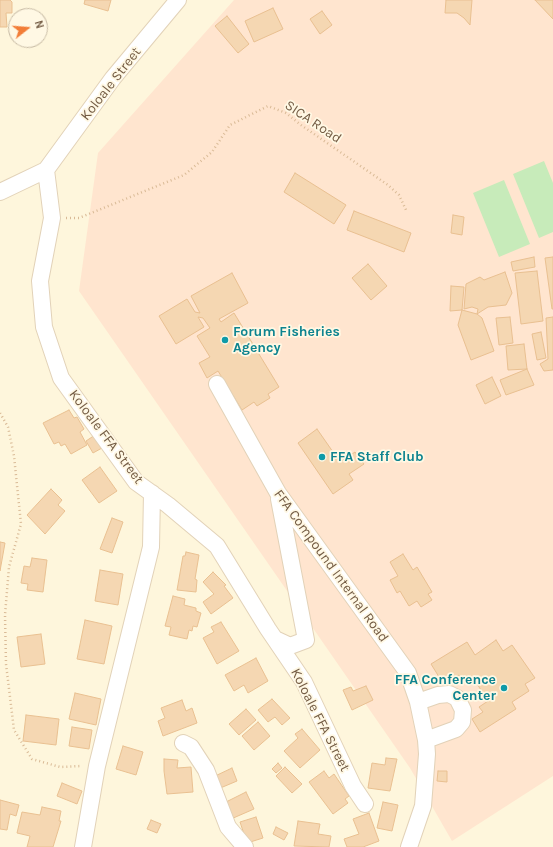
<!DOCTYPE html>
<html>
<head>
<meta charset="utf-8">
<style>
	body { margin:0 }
	#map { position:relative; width:553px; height:847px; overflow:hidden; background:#fef6dc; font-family:Karla,sans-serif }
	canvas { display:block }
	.north { position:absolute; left:8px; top:8px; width:40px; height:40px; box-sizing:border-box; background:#fff8e4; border:1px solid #c7baa4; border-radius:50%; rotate:73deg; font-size:11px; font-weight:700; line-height:16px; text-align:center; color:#745c44 }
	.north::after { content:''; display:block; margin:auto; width:14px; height:18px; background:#f27d37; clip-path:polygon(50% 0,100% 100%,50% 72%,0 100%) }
</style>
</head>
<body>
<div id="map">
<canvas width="553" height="847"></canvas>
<div class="north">N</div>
</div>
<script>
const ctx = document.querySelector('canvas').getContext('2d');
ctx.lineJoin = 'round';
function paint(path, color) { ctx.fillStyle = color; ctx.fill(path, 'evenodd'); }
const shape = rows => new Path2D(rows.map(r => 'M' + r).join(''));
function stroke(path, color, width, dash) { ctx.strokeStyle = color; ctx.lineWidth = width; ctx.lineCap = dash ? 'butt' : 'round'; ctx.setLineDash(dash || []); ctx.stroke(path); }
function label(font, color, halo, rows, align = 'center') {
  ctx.font = font + ' Karla,sans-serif'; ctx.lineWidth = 3.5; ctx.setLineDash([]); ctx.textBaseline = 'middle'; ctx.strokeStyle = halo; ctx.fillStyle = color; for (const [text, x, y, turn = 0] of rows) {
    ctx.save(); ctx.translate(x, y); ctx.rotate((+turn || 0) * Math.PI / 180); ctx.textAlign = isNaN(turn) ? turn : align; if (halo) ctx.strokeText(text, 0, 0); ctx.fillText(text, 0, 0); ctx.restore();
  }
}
paint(shape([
	[234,0,553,0,553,776,452,841,410,768,79,291,98,153]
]), '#ffe5cf');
paint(shape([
	[544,161,553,183,553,232,539,238,513,174],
	[504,180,530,244,499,257,473,193]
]), '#c7ebba');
const building = shape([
	[0,0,10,0,12,2,12,13,6,13,7,27,0,27,0,0],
	[85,0,111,0,108,11,84,4,85,0],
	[446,0,472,0,470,25,464,18,457,13,445,13,446,0],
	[535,0,553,0,553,19,535,0],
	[273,8,283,29,254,42,245,21,273,8],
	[322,11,332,25,320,34,310,19,322,11],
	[227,16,249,44,238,53,215,26,227,16],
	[295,173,346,205,334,224,284,192,295,173],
	[354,211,411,233,404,252,347,230,354,211],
	[453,215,464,217,462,235,451,233,453,215],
	[534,257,535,267,513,271,511,262,534,257],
	[553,257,553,309,552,309,545,258,553,257],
	[368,264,387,286,371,300,352,278,368,264],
	[537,271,543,321,521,324,515,273,537,271],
	[505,272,512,293,506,305,488,307,477,314,478,309,472,307,464,309,466,284,480,277,484,280,505,272],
	[232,273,248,303,219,319,221,322,234,313,279,387,268,394,270,398,257,406,254,402,242,410,218,371,207,378,199,363,210,357,197,336,210,328,203,318,198,317,204,327,176,344,159,316,187,299,195,312,200,313,191,296,232,273],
	[451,286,464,287,462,310,450,311,451,286],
	[462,310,477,314,482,318,494,351,471,360,458,325,462,310],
	[510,317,513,343,499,345,496,318,510,317],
	[553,317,553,370,544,371,540,364,548,359,546,318,553,317],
	[541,332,546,358,537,360,532,334,541,332],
	[524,344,527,369,508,370,506,346,524,344],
	[527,369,534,385,506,395,500,380,527,369],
	[492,377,501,396,485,404,476,385,492,377],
	[69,410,74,418,77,417,84,429,80,432,87,445,71,454,65,444,61,446,59,442,54,444,43,423,69,410],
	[317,429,340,462,355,452,364,464,349,474,353,480,333,494,298,443,317,429],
	[95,435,102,448,93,453,86,441,95,435],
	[100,467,117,491,99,503,82,480,100,467],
	[51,489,62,500,58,505,65,511,45,534,27,515,51,489],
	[112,518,123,522,112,553,100,549,112,518],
	[0,542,5,543,0,571,0,542],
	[186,552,199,555,195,579,197,580,196,592,177,590,183,556,185,556,186,552],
	[403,554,413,570,417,567,432,592,428,594,432,600,421,607,417,601,409,606,400,591,397,593,390,580,398,576,390,562,403,554],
	[32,558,47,560,43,592,27,590,28,584,21,583,24,566,30,567,32,558],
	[100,570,123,574,118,605,95,601,100,570],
	[213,572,226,585,224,586,233,598,211,614,203,602,214,594,203,582,213,572],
	[173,596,185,599,184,605,196,608,196,611,201,613,197,627,193,626,192,631,189,630,187,639,169,635,171,627,165,626,173,596],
	[85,620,112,626,104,664,77,659,85,620],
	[221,622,239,651,217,664,203,638,214,632,211,627,221,622],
	[41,634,45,664,21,667,17,637,41,634],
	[496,640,503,651,512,645,535,678,525,684,529,691,512,702,516,709,480,732,472,719,483,712,479,707,488,701,472,676,464,682,459,675,444,685,431,664,467,642,475,655,496,640],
	[256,658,268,681,248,693,244,685,234,691,225,675,256,658],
	[366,686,373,700,352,710,343,690,351,687,353,691,366,686],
	[75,693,101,699,96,725,69,719,75,693],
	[272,699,290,718,282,725,275,717,268,722,258,710,272,699],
	[182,700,186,711,192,708,197,723,163,736,158,721,165,718,161,708,182,700],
	[246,709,256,720,239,735,229,724,246,709],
	[26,715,59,719,56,745,23,741,26,715],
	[258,722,270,736,254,750,242,736,258,722],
	[72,727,92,730,89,749,69,746,72,727],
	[302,729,320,750,300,768,284,751,298,738,295,734,302,729],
	[123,746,143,752,136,775,116,769,123,746],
	[386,758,397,759,390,791,368,788,372,763,385,765,386,758],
	[164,759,178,760,177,768,191,767,193,792,167,794,164,771,164,759],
	[278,763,282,768,276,773,272,769,278,763],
	[285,767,302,784,292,793,276,776,285,767],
	[232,768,237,781,218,789,213,777,232,768],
	[324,771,329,778,334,774,349,796,345,799,348,803,333,814,309,782,324,771],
	[438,771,447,771,447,782,437,781,438,771],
	[62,783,82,791,77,804,57,796,62,783],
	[246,792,254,809,231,819,224,803,246,792],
	[0,800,19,805,16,816,10,814,7,830,0,829,0,800],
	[383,802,398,805,392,831,377,828,383,802],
	[42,807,61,811,59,821,61,821,53,847,27,847,30,836,17,833,22,812,40,815,42,807],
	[369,813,379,841,363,847,347,847,344,839,359,834,353,819,369,813],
	[256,817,263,838,247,843,240,822,256,817],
	[151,820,161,824,157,833,147,829,151,820],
	[298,821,320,824,318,834,331,836,329,847,294,846,298,821],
	[276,827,288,833,284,840,273,834,276,827]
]);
paint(building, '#f5d7b2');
stroke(building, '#e9c091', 1);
const minor = shape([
	[46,170,52,218,40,281,44,327,61,378,136,482,168,505,217,546,268,629,304,682,353,786,365,804],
	[0,192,46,170,113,78,178,0],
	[217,384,278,493,408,673,418,702,426,740,427,754,423,806,409,847],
	[275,639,290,646,306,640,279,499],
	[418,702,438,695,449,694,457,698,463,710,462,722,456,729,426,740],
	[183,743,191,747,206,770,228,827,245,847],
	[83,847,97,766,151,547,152,493]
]);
stroke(minor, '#e2d2b8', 18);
stroke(shape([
	[66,218,79,218,184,175,212,152,230,125,268,106,286,113,301,125,388,185,399,195,407,212],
	[0,413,8,427,14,456,21,524,9,567,5,615,6,664,14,730,32,759,60,767,82,766]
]), '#d9ba96', 2.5, [1, 3]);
stroke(minor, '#fff', 16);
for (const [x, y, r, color] of [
	[225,340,4,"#0f9aa8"],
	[322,457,4,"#0f9aa8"],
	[504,688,4,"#0f9aa8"]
]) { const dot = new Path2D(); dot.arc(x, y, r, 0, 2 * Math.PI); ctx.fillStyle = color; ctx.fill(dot); stroke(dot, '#fff8e4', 1.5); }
label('14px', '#745c44', '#fff8e4', [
	["Koloale Street",111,84,-52],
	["SICA Road",313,122,34],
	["Koloale FFA Street",106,437,53],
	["FFA Compound Internal Road",331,566,54],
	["Koloale FFA Street",320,720,63]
]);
label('bold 14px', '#0d838f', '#fff8e4', [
	["Forum Fisheries",233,332],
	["Agency",233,348],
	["FFA Staff Club",330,457],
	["FFA Conference",496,680,"right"],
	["Center",496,696,"right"]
], 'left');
</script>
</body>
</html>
